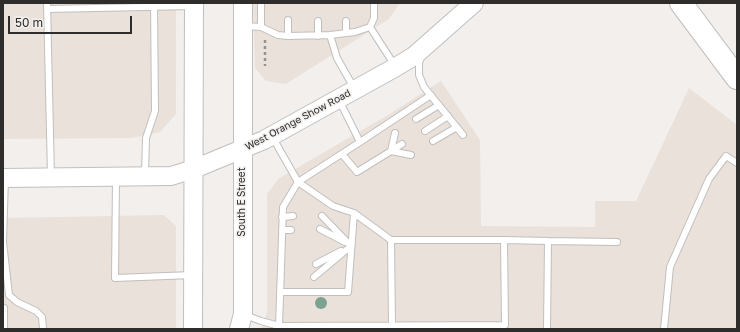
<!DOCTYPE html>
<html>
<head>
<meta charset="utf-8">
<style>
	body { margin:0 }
	#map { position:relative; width:740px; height:332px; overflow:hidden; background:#f2efed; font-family:"Golos Text",sans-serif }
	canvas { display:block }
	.frame { position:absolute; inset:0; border:4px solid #2e2d2c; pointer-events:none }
	.scale { position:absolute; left:8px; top:16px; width:124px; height:18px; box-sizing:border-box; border:2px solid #2e2d2c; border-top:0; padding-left:5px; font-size:12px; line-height:14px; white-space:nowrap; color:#2e2d2c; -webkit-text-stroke:3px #f2efed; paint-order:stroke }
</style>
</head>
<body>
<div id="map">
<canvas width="740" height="332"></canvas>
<div class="frame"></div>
<div class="scale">50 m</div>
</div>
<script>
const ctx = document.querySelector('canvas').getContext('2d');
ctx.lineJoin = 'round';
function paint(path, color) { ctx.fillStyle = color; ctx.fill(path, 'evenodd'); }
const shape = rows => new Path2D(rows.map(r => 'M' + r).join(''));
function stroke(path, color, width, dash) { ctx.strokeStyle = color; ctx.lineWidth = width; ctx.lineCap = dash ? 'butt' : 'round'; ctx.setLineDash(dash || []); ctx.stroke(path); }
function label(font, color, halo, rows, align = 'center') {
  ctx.font = font + ' "Golos Text",sans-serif'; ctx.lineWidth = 3; ctx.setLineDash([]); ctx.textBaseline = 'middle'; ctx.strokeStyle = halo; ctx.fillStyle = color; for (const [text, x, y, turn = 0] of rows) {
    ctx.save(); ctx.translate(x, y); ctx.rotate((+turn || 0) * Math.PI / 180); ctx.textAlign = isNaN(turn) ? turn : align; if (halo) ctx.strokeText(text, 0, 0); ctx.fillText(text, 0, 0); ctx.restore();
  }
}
paint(shape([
	[3,3,176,3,176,114,160,132,132,138,3,139],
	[253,3,400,3,389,19,286,84,266,81,255,68],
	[441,81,480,140,481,226,595,227,595,201,636,201,689,88,737,125,737,329,261,329,267,312,267,194,278,179,388,115],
	[164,215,176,226,176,329,3,329,3,218]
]), '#eae1da');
const service = shape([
	[47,3,51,176],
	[261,3,261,27],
	[374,3,374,18,370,27,395,66],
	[47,9,193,6],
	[288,20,288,36],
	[318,21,318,36],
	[245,26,261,27,278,35,288,36,330,35,337,58,354,88],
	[346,33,346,21],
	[330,35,355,32,370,27],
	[421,57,419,63,419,75,424,87,463,135],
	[416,119,439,105],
	[425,131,448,116],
	[273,138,298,182,333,206,354,213,391,240,392,326],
	[433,141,457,127],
	[360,142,431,95],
	[391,151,395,133],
	[391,151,402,144],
	[342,154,357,172,391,151,411,155],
	[145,174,146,138,155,111,154,3],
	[116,178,115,278,192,275],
	[5,179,3,242,9,295,17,302,36,311,42,317,43,329],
	[322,216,351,246],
	[282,217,293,216],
	[320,229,345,242],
	[282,230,291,230],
	[504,240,548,241],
	[316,264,341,251],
	[314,277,351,246],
	[280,292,348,292,354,213],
	[4,308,4,329],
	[245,315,261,321,279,326,505,325,504,240,391,240],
	[279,326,283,207,298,182,360,142,339,100],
	[547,329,548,241,617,242],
	[664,329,670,267,709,179,726,156,737,163]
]);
const secondary = shape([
	[3,178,171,176,194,169,264,140,396,67,414,56,474,3],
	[193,329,194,3],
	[239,329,243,314,243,3]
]);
const motorway = shape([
	[681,3,737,78]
]);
stroke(service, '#c1bfbd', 8);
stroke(secondary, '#c1bfbd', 20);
stroke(motorway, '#c1bfbd', 24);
stroke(shape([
	[265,40,265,66]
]), '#959391', 2.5, [3, 3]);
stroke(service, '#fff', 6);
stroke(secondary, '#fff', 18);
stroke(motorway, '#fff', 22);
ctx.fillStyle = '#7ea291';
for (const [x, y] of [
	[321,303]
]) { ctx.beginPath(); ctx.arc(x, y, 6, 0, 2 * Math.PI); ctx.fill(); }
label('10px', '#2e2d2c', '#f2efed', [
	["West Orange Show Road",298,120,-28],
	["South E Street",242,202,-90]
]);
</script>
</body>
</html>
